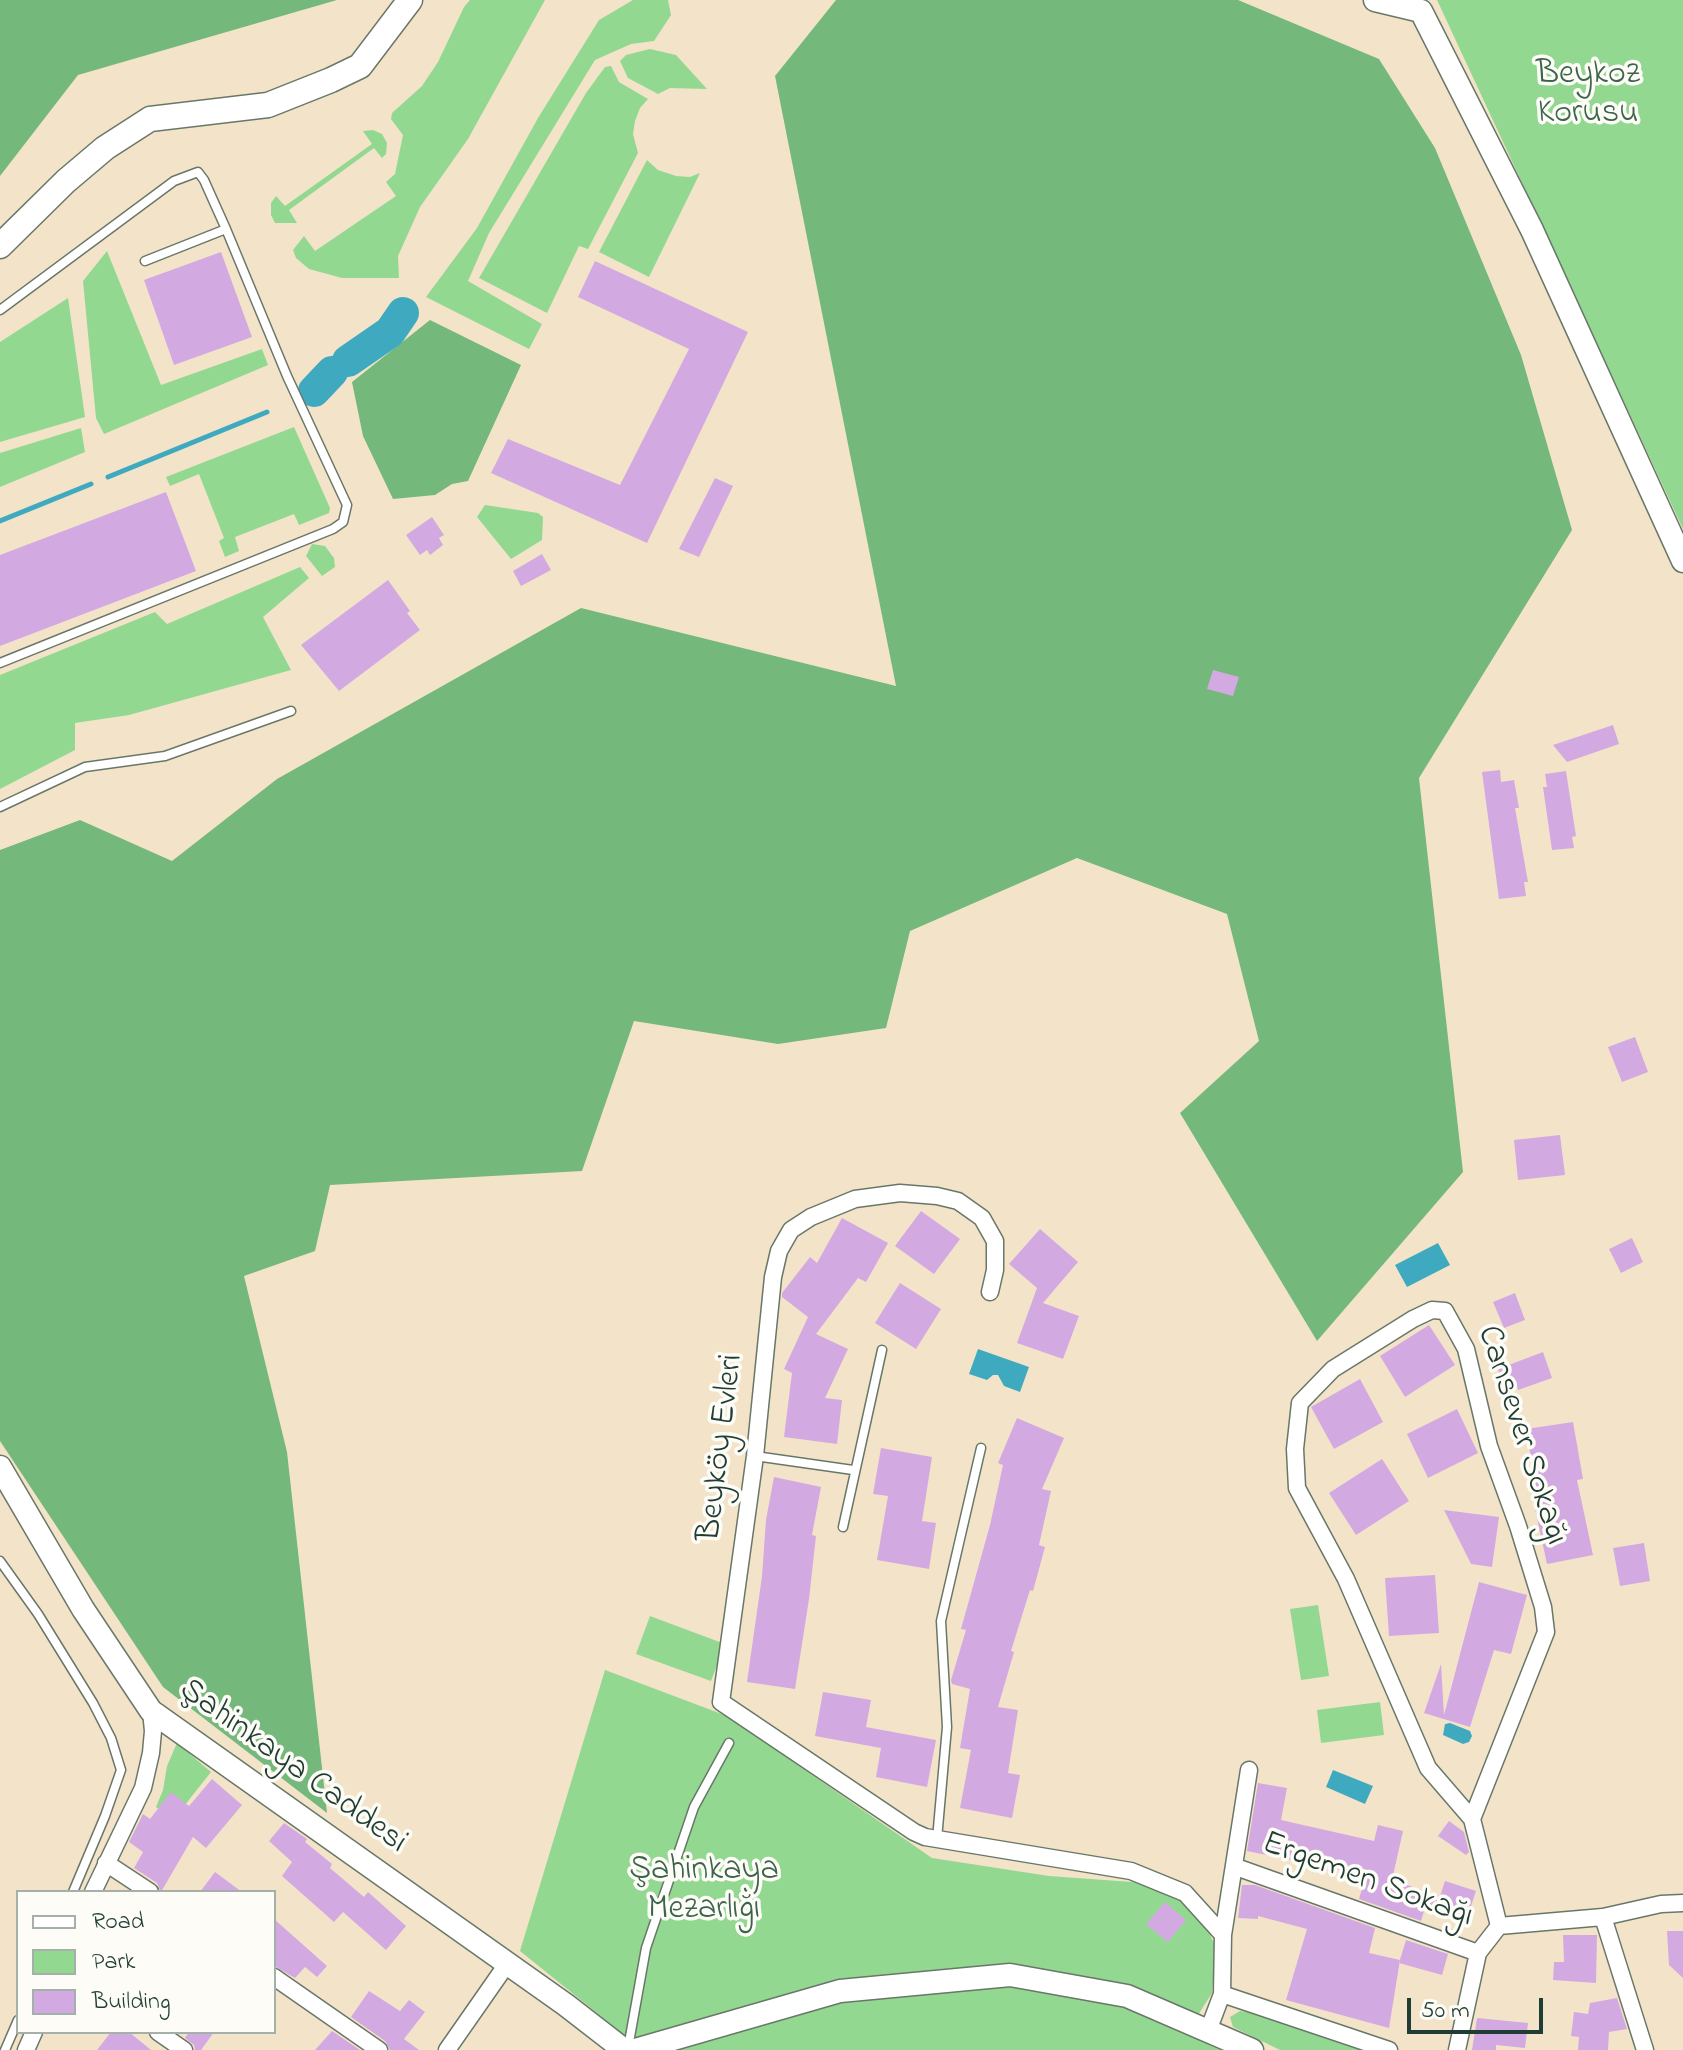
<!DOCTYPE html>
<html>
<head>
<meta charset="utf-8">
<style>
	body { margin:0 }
	#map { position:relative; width:1683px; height:2050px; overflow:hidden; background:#f3e4c9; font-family:"Indie Flower",sans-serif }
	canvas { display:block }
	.legend { position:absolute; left:16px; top:1890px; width:260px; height:144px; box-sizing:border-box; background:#fdfcf7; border:2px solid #a4b0a9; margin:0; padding:10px 14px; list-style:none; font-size:24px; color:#1f3d34 }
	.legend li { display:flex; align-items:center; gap:16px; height:40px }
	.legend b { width:40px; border:2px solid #a4b0a9 }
	.scale { position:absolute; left:1407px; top:1998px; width:136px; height:36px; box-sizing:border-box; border:4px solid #1f3d34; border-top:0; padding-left:10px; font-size:24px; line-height:28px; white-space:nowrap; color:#1f3d34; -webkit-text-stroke:6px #fdfcf7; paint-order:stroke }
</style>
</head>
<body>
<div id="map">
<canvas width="1683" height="2050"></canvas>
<ul class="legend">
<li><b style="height:10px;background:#fff"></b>Road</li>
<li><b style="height:22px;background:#92d891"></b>Park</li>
<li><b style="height:22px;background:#d3a9e2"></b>Building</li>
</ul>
<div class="scale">50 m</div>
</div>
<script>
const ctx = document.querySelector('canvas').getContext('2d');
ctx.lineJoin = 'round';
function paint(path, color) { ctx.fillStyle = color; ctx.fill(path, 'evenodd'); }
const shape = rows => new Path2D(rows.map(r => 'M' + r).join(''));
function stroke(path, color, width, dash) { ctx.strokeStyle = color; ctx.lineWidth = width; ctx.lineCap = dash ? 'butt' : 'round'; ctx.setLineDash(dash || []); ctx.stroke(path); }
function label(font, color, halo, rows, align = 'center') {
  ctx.font = font + ' "Indie Flower",sans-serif'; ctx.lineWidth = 7; ctx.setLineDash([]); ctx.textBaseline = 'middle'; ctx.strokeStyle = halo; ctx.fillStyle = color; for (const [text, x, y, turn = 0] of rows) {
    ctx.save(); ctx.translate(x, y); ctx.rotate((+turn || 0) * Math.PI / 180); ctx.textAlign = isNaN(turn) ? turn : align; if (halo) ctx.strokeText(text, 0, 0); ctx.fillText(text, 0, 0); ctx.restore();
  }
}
paint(shape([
	[470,0,545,0,468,139,420,207,398,256,399,278,342,278,309,269,296,258,293,250,304,236,315,251,396,196,386,182,395,174,403,135,391,119,392,113,422,86,438,62,464,7],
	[633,0,668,0,671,15,654,41,631,44,595,60,489,233,468,281,542,324,529,349,426,297,477,228,538,118,599,20],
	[1437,0,1683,0,1683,529],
	[650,49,676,55,707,89,670,88,658,94,628,78,620,61,626,55],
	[611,66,619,82,648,99,640,108,635,121,633,134,638,153,588,249,579,246,547,313,479,278,586,93,605,67],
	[373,130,382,134,387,143,386,154,382,158,374,148,289,210,297,223,275,223,271,215,271,203,276,196,285,206,372,144,363,131],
	[647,160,658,170,676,176,690,177,700,173,649,277,599,252],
	[107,251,161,385,262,349,268,365,104,434,96,418,83,281],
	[68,298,85,417,0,442,0,342],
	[294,427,330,508,329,513,299,525,294,514,235,537,239,551,225,557,219,541,224,538,199,474,170,486,166,477],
	[81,428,85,452,0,487,0,453],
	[485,505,538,513,543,517,542,540,511,559,477,517],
	[312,544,325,546,334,558,335,567,322,576,306,556],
	[300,567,309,578,263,617,291,670,129,715,75,723,75,750,0,789,0,675,155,612,167,624],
	[1318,1605,1329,1676,1301,1680,1290,1609],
	[650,1616,725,1644,711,1681,636,1654],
	[605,1670,727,1716,932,1858,1049,1876,1132,1882,1182,1897,1205,1925,1216,1947,1212,1993,1186,2034,1220,2050,643,2050,520,1951],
	[1380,1702,1384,1735,1321,1743,1317,1710],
	[177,1743,211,1772,173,1820,156,1807,163,1790,167,1766],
	[1240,2011,1257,2014,1372,2050,1280,2050,1233,2027,1230,2017]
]), '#92d891');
paint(shape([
	[0,0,337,0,78,75,0,176],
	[836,0,1238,0,1379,59,1435,148,1521,355,1572,530,1419,778,1463,1172,1317,1341,1180,1113,1259,1041,1227,914,1077,858,910,931,886,1028,778,1044,634,1021,582,1171,330,1185,315,1251,244,1276,287,1452,327,1813,163,1687,0,1441,0,850,80,820,172,861,277,779,581,608,896,686,775,76],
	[430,320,521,365,468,481,452,484,435,495,393,499,363,436,352,382]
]), '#75b87b');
paint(shape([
	[1438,1243,1450,1265,1407,1287,1395,1265],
	[978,1349,1029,1367,1020,1392,1004,1386,998,1375,993,1375,987,1380,969,1374],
	[1450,1723,1470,1731,1472,1736,1469,1742,1463,1744,1443,1735,1445,1724],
	[1333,1770,1373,1786,1365,1804,1326,1787]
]), '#3faabf');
stroke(shape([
	[108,477,267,412],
	[0,521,91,484]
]), '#3faabf', 5);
stroke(shape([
	[348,361,390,332,403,313],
	[314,391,332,372]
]), '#3faabf', 32);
paint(shape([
	[221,252,252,337,174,365,144,280],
	[595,261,748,332,647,543,491,473,508,439,620,485,689,349,578,297],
	[715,478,733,486,699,557,679,549],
	[166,492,196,571,0,646,0,555],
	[432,517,444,535,439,538,443,545,430,555,427,550,420,555,406,535],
	[542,554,551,570,521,586,513,571],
	[388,580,410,611,407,613,420,630,339,691,301,645],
	[1213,670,1239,677,1233,696,1207,689],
	[1613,725,1619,744,1567,762,1553,745],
	[1500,770,1501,782,1514,780,1519,808,1515,808,1528,882,1524,882,1526,896,1499,899,1482,772],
	[1566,771,1576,836,1572,837,1574,848,1552,850,1543,787,1547,787,1545,774],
	[1635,1037,1648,1072,1622,1082,1608,1047],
	[1560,1135,1565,1175,1518,1180,1514,1140],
	[921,1211,960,1239,934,1274,895,1246],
	[842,1218,888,1243,866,1282,858,1278,816,1334,848,1349,825,1398,842,1400,837,1444,784,1437,792,1373,784,1369,808,1317,782,1297,782,1293,810,1257,817,1263],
	[1040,1229,1078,1262,1043,1303,1079,1316,1063,1359,1017,1343,1037,1288,1009,1264],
	[1632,1238,1643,1262,1621,1273,1609,1249],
	[900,1283,941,1309,916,1349,875,1323],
	[1515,1293,1525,1320,1504,1328,1493,1302],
	[1429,1325,1455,1365,1405,1397,1380,1356],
	[1543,1352,1552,1378,1518,1390,1517,1386,1505,1390,1498,1369],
	[1360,1379,1383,1422,1334,1449,1311,1407],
	[1457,1409,1478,1453,1428,1478,1407,1434],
	[1017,1418,1064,1438,1042,1489,1051,1491,1039,1545,1045,1547,1033,1591,1030,1590,1011,1651,1014,1652,998,1707,1018,1710,1008,1773,1020,1775,1012,1818,960,1808,971,1750,960,1748,970,1689,952,1684,951,1680,966,1630,961,1629,990,1525,1003,1465,998,1463],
	[1573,1422,1583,1479,1577,1480,1593,1555,1547,1564,1534,1504,1539,1503,1526,1429],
	[881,1448,932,1457,922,1521,936,1523,929,1569,877,1560,888,1496,873,1494],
	[1382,1459,1409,1501,1356,1535,1329,1493],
	[774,1477,821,1487,812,1535,816,1536,809,1599,795,1689,747,1682,762,1576,766,1520],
	[1444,1510,1499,1517,1492,1567,1471,1564],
	[1644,1543,1650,1581,1620,1586,1613,1548],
	[1435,1575,1439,1633,1389,1636,1385,1578],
	[1479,1582,1527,1595,1511,1654,1494,1650,1470,1727,1424,1713,1441,1664,1444,1715],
	[823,1692,871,1700,866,1727,936,1740,927,1787,876,1777,881,1748,815,1736],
	[212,1779,242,1805,206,1848,193,1837,161,1892,157,1883,134,1868,143,1852,129,1842,143,1814,150,1819,171,1792,189,1806],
	[1258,1783,1287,1788,1281,1820,1374,1841,1378,1825,1403,1831,1392,1880,1440,1896,1445,1881,1476,1891,1466,1921,1425,1908,1421,1921,1359,1899,1366,1875,1247,1851],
	[1449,1821,1464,1832,1469,1852,1466,1855,1438,1836],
	[284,1823,307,1839,305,1842,332,1864,330,1868,364,1897,368,1892,406,1926,386,1950,343,1912,334,1922,282,1876,292,1862,269,1841],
	[215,1872,242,1892,200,1892],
	[1242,1885,1255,1885,1375,1928,1369,1953,1400,1960,1389,2028,1286,2000,1307,1929,1258,1916,1258,1919,1238,1918],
	[1165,1902,1186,1920,1168,1942,1146,1924],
	[274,1919,327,1966,317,1977,305,1967,295,1978,274,1966],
	[1667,1931,1683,1931,1683,1978,1669,1965],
	[1563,1935,1597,1935,1596,1983,1553,1980,1554,1962,1564,1962],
	[1406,1940,1448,1954,1442,1975,1399,1963],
	[369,1991,400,2011,409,2000,425,2012,404,2039,419,2050,390,2050,385,2041,351,2017],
	[1617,1998,1627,2029,1609,2032,1608,2050,1578,2050,1579,2037,1571,2036,1574,2012,1588,2014,1590,2003],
	[1477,2018,1528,2023,1525,2048,1496,2045,1496,2050,1472,2050],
	[332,2031,360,2050,315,2050],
	[111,2032,129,2032,151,2050,97,2050],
	[189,2032,214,2032,201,2050,195,2050,194,2045,185,2038]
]), '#d3a9e2');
const lane = shape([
	[145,261,226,229],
	[0,310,174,181,198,172,204,180,226,229,287,376,347,505,343,522,333,529,0,663],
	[0,807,85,767,165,756,291,711],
	[755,1456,853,1470],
	[843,1527,882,1350],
	[0,1561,38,1614,93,1703,111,1738,121,1770,105,1816,73,1892],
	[937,1839,947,1727,941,1621,981,1448],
	[628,2048,646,1948,694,1807,729,1743],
	[5,2050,18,2020]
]);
const street = shape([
	[990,1292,995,1270,995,1241,982,1218,958,1201,937,1196,900,1193,855,1199,811,1217,791,1230,779,1251,773,1277,755,1456,721,1702,914,1832,925,1837,1131,1871,1185,1893,1223,1935],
	[1472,1819,1428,1768,1346,1579,1297,1488,1295,1449,1300,1403,1333,1369,1413,1319,1432,1310,1445,1311,1466,1349,1489,1446,1518,1526,1543,1607,1546,1632,1472,1819,1499,1926],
	[106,1863,150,1892],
	[1236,1867,1478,1953],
	[93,1892,143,1788,151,1753,153,1731,151,1711],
	[1603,1917,1645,2050],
	[1499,1926,1603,1917,1661,1904,1683,1903],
	[274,1977,379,2050],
	[1222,1994,1389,2050],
	[1208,2031,1222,1994,1223,1935,1249,1770],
	[158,2032,184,2050],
	[26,2050,34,2032],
	[447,2050,507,1964],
	[1457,2050,1478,1953,1499,1926]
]);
const secondary = shape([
	[1375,0,1421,11,1532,230,1683,561],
	[0,1467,83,1609,151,1711,566,2005,624,2050],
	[635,2050,840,1991,1010,1975,1127,1996,1252,2050]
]);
const primary = shape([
	[0,246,66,181,105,148,150,119,268,105,331,80,360,66,410,0]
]);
stroke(lane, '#697768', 11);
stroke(street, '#697768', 19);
stroke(secondary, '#697768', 25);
stroke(primary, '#697768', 27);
stroke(lane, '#fff', 8);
stroke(street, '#fff', 16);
stroke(secondary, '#fff', 22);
stroke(primary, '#fff', 24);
label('34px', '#3c644b', '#fdfcf7', [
	["Beykoz",1588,76],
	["Korusu",1588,115],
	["Şahinkaya",704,1872],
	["Mezarlığı",704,1911]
]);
label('34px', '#1f3d34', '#fdfcf7', [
	["Cansever Sokağı",1520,1436,72],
	["Beyköy Evleri",723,1448,-83],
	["Şahinkaya Caddesi",292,1768,36],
	["Ergemen Sokağı",1367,1882,20]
]);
</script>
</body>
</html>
